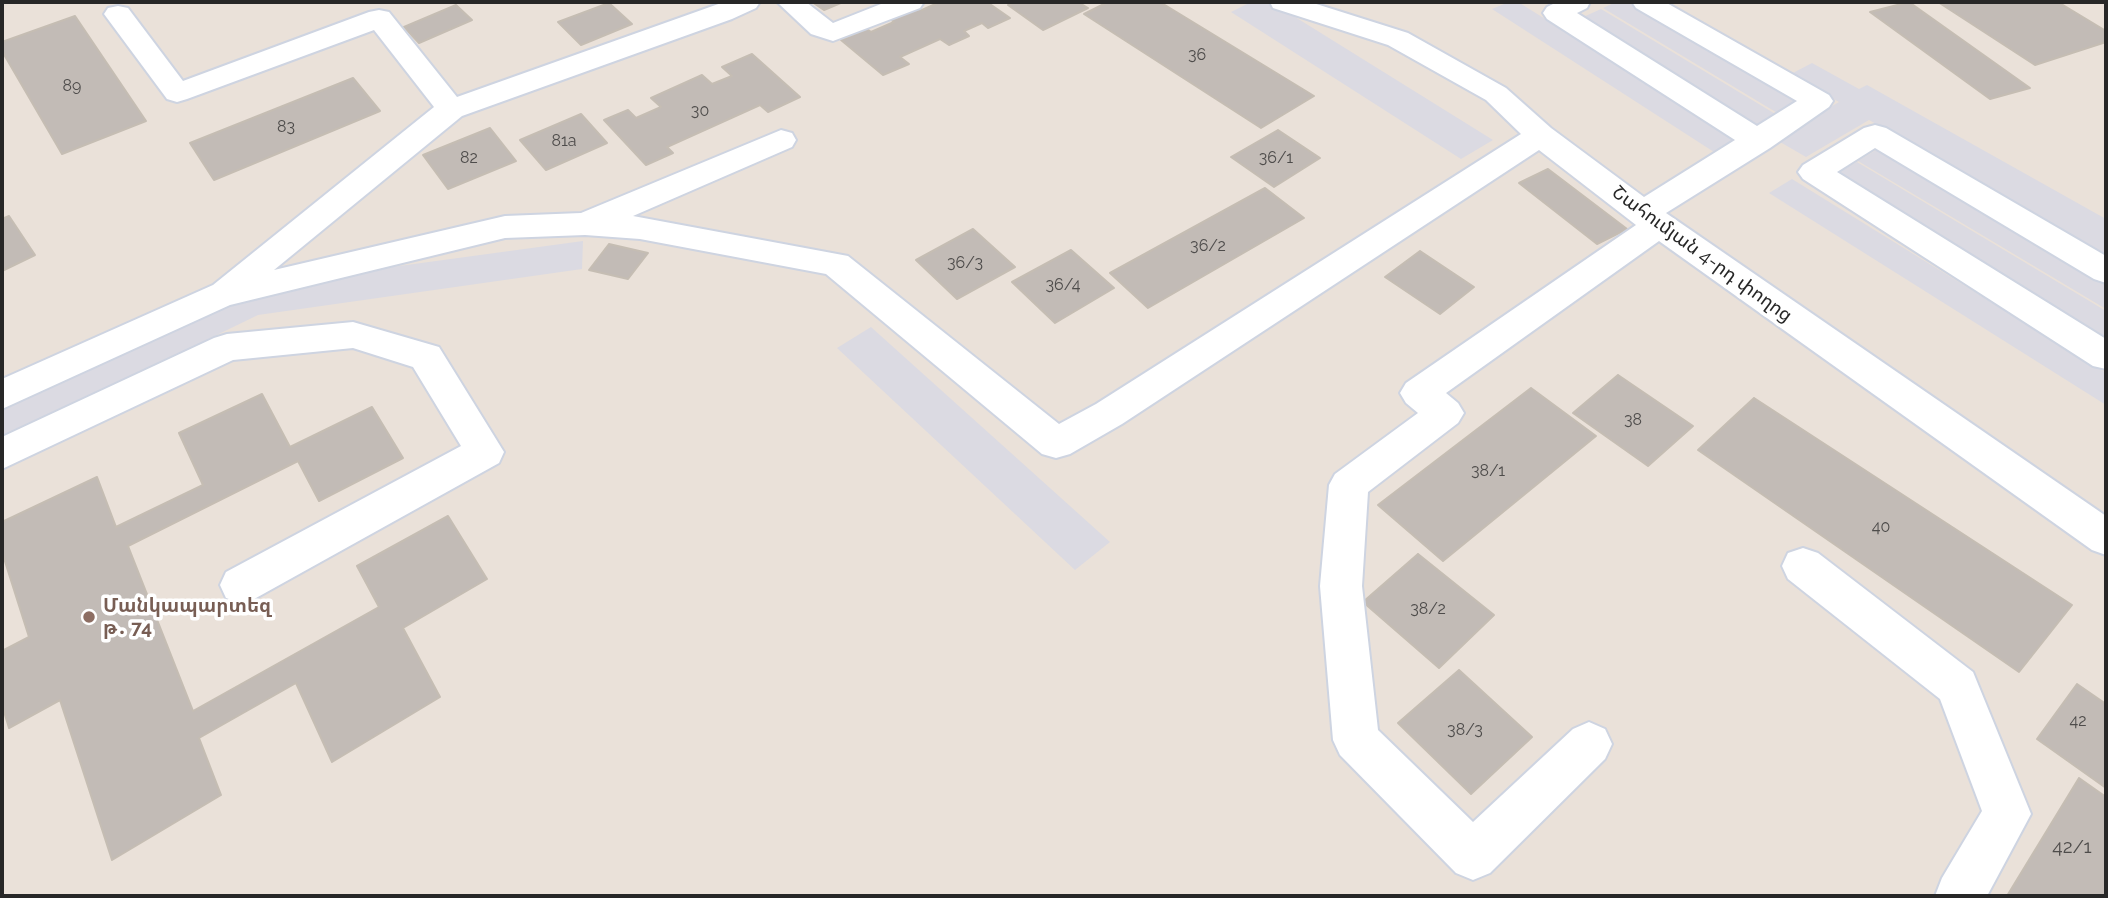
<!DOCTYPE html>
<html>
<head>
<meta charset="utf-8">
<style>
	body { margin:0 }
	#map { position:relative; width:2108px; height:898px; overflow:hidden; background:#eae1d9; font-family:Raleway,sans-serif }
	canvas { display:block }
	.frame { position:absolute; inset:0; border:4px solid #272727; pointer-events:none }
</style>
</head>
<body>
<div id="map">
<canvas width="2108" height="898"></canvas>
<div class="frame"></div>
</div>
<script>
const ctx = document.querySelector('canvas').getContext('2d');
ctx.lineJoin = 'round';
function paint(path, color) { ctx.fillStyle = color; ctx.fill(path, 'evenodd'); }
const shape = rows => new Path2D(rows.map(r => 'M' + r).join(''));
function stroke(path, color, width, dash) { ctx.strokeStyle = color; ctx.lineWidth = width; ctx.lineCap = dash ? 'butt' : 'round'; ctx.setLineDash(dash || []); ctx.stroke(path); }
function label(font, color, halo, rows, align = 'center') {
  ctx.font = font + ' Raleway,"Noto Sans Armenian",sans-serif'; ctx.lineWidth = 7; ctx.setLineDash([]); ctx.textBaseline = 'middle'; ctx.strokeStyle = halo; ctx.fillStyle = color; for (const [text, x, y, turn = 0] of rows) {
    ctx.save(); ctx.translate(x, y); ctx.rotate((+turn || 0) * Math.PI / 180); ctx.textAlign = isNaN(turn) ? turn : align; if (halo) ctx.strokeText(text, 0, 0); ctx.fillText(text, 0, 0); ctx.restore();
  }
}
paint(shape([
	[1251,2,1271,2,1493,140,1461,159,1231,12],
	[1509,2,1518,2,1738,139,1714,152,1492,9],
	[1616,2,1627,2,1799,103,1779,114,1603,8],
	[1601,9,1777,115,1757,126,1581,18],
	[1812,63,1859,89,1867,85,2106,219,2106,255,1869,120,1806,157,1775,139,1839,102,1791,74],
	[1878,149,2106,282,2106,309,1858,161],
	[1857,162,2106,311,2106,339,1836,174],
	[1792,179,2106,373,2106,405,1769,193],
	[583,241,582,269,258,315,2,439,2,400,238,288],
	[871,327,1110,542,1075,570,837,348]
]), '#dbdae2');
const building = shape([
	[812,2,843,2,824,10,812,2],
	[940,2,987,2,1010,18,988,28,982,23,964,31,969,36,949,45,940,39,900,57,909,64,883,75,841,40,867,29,871,32,894,22,889,18,918,6,922,10,940,2],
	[1015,2,1078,2,1088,8,1043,30,1008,5,1015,2],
	[1108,2,1160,2,1314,96,1261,128,1084,14,1108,2],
	[1909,2,2030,88,1990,99,1870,12,1909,2],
	[1938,2,2058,2,2106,31,2106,42,2035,65,1938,2],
	[609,3,632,24,581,45,558,22,609,3],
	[456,5,472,20,419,43,404,27,456,5],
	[75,16,146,121,62,154,2,51,2,42,75,16],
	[752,54,800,97,768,112,760,105,667,147,673,153,646,165,604,120,628,110,636,118,661,107,651,98,702,75,712,84,732,76,722,67,752,54],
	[353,78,380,111,214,180,190,143,353,78],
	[581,114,607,143,546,170,520,140,581,114],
	[490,128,516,161,448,189,423,155,490,128],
	[1278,130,1320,158,1274,187,1231,157,1278,130],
	[1548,169,1627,229,1597,244,1519,183,1548,169],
	[1265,188,1304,218,1148,308,1110,273,1265,188],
	[9,216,35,255,2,271,2,219,9,216],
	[973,229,1015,267,957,299,916,260,973,229],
	[609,244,648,253,628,279,589,270,609,244],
	[1071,250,1114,288,1055,323,1012,282,1071,250],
	[1420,251,1474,287,1440,314,1385,277,1420,251],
	[1618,375,1693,426,1648,466,1573,413,1618,375],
	[1531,388,1596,436,1443,561,1378,505,1531,388],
	[262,394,290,447,372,407,403,458,319,501,298,461,128,546,193,711,379,607,357,566,448,516,487,579,403,628,440,697,332,762,296,683,199,738,221,795,112,860,60,700,9,728,2,705,2,651,29,637,2,552,2,522,97,477,116,527,203,485,179,433,262,394],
	[1754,398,2072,605,2019,672,1698,450,1754,398],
	[1418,554,1494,615,1439,668,1363,602,1418,554],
	[1459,670,1532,737,1471,794,1398,723,1459,670],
	[2077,684,2106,704,2106,788,2037,739,2077,684],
	[2079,778,2106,797,2106,896,2007,896,2079,778]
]);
paint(building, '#c2bbb6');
stroke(building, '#c5bdb3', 2);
const minor = shape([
	[724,2,760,2,756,8,732,19,462,116,274,270,505,216,581,213,781,130,792,133,796,140,792,147,633,216,848,256,1059,424,1096,404,1521,134,1486,100,1388,45,1273,8,1270,2,1310,2,1408,33,1506,88,1551,128,1644,197,1735,140,1547,19,1543,13,1547,7,1557,2,1590,2,1587,8,1577,13,1757,126,1797,101,1636,8,1632,2,1665,2,1829,95,1833,101,1829,107,1770,148,1666,213,2106,516,2106,555,2092,550,1659,241,1446,393,1458,403,1464,413,1458,423,1368,492,1362,586,1378,730,1473,822,1573,729,1589,722,1605,729,1612,744,1605,759,1490,873,1473,880,1456,873,1340,755,1333,740,1320,586,1329,485,1335,474,1418,413,1406,403,1400,393,1406,383,1636,225,1539,150,1122,424,1070,454,1056,458,1042,454,826,274,640,239,585,235,505,238,230,305,2,409,2,379,213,285,434,107,374,30,187,99,177,102,167,99,104,14,108,8,118,6,128,8,183,81,369,12,379,10,389,12,457,97,724,2],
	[777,2,806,2,833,23,886,2,924,2,920,8,833,41,811,34,777,2],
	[1875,125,1886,128,2106,256,2106,283,2094,279,1875,148,1837,172,2106,339,2106,369,2093,366,1803,179,1798,172,1803,165,1864,128,1875,125],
	[353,322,439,347,504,452,499,463,256,598,241,603,226,598,220,585,226,572,461,446,413,367,353,348,233,360,2,469,2,437,214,338,227,334,353,322],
	[1803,548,1818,553,1973,672,2031,814,1987,896,1935,896,1942,878,1982,811,1940,699,1788,579,1782,566,1788,553,1803,548]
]);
stroke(minor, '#ced4e1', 4);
paint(minor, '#fff');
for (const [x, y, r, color] of [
	[89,617,7,"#8d6e63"]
]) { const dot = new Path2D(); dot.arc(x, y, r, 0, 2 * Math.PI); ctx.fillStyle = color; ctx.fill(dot); stroke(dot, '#fff', 2.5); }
label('16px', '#4e4c4b', null, [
	["36",1197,55],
	["89",72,86],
	["30",700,111],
	["83",286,127],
	["81a",564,141],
	["82",469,158],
	["36/1",1276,158],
	["36/2",1208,246],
	["36/3",965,263],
	["36/4",1063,285],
	["38",1633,420],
	["38/1",1488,471],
	["40",1881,527],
	["38/2",1428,609],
	["42",2078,721],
	["38/3",1465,730]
]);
label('19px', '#272727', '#fff', [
	["Շահումյան 4-րդ փողոց",1702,254,36]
]);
label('bold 19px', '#785e54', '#fff', [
	["Մանկապարտեզ",103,606],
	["թ․ 74",103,628]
], 'left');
label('19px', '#4e4c4b', null, [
	["42/1",2072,847]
]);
</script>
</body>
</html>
